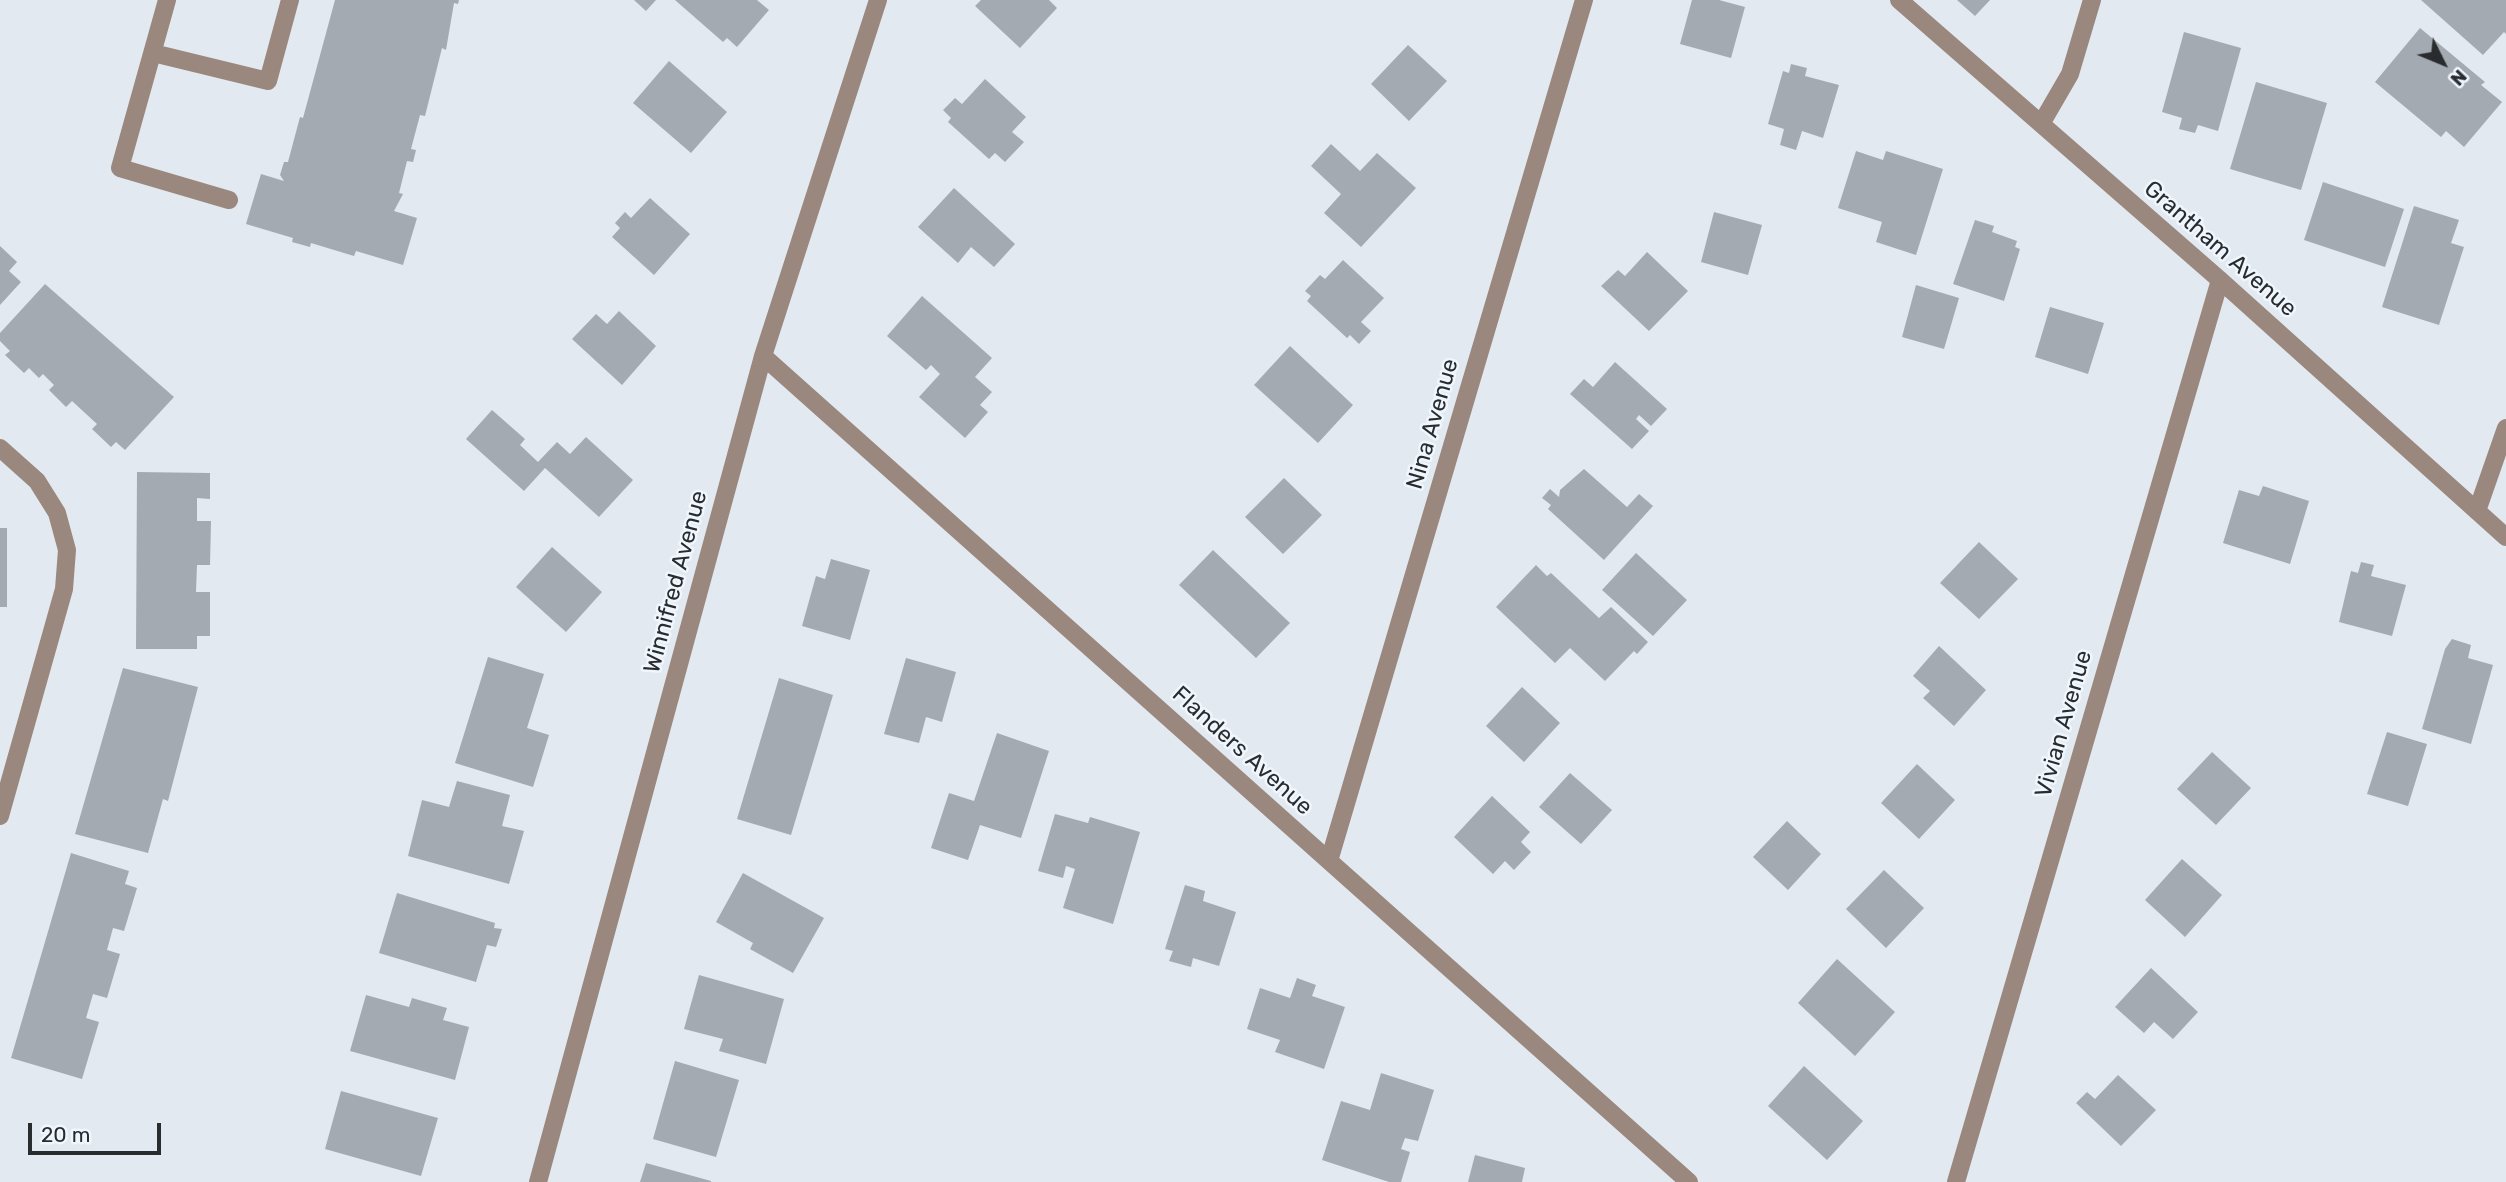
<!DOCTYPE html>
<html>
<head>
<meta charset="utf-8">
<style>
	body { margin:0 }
	#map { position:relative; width:2506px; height:1182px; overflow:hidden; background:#e3e9f1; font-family:Rubik,sans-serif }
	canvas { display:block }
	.north { position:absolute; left:2408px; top:28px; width:70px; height:70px; -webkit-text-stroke:5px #f0f6fe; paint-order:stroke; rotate:133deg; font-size:19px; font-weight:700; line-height:28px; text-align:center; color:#292c2f }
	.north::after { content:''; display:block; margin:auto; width:24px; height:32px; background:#292c2f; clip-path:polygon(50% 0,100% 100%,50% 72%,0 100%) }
	.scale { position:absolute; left:28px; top:1123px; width:133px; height:32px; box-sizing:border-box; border:4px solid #292c2f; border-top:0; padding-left:9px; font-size:21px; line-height:24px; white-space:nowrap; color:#292c2f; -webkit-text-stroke:5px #f0f6fe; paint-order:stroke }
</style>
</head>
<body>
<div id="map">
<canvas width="2506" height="1182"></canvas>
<div class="north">N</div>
<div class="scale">20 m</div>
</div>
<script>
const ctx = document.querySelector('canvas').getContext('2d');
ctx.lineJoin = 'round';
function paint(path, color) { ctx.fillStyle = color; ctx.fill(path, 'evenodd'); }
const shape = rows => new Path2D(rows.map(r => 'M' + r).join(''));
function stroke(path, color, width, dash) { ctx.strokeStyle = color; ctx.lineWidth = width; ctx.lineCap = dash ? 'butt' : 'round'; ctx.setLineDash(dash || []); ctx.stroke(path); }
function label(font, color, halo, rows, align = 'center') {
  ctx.font = font + ' Rubik,sans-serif'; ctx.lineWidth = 5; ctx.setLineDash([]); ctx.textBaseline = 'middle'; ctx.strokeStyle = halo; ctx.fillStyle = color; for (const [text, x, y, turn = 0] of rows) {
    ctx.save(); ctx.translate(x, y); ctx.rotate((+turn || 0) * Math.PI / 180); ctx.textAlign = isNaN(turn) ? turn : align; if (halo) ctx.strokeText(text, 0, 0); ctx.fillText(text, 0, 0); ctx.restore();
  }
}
paint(shape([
	[335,0,459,0,458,4,454,3,446,50,442,48,425,116,420,115,411,149,416,150,413,162,407,161,399,193,403,194,394,211,417,218,403,265,356,251,354,256,311,243,310,247,292,242,293,238,246,224,261,174,284,181,280,175,284,162,288,162,300,117,303,118],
	[634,0,656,0,646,11],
	[675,0,757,0,769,10,737,47,727,38,723,42],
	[981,0,1049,0,1057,8,1020,48,975,6],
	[1692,0,1719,0,1745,7,1731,58,1680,44],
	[1957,0,1990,0,1975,16],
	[2421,0,2506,0,2506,34,2504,32,2483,55],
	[2420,28,2485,82,2481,85,2502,102,2464,147,2446,131,2441,137,2375,82],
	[2184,32,2241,48,2218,131,2198,125,2195,133,2179,129,2182,118,2162,112],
	[1408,45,1447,81,1409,121,1371,84],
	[669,61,727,112,691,153,633,103],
	[1791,64,1807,68,1805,76,1839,85,1823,138,1802,131,1796,150,1780,145,1784,129,1768,124,1783,71,1789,73],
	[985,79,1026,117,1012,132,1024,142,1005,162,995,153,989,159,948,122,951,118,943,110,955,98,962,104],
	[2256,82,2327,103,2301,190,2230,169],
	[1331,144,1360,171,1377,153,1416,188,1361,247,1324,213,1341,194,1311,166],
	[1856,151,1883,160,1886,151,1943,169,1916,255,1876,242,1882,222,1838,208],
	[2323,182,2404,209,2385,267,2304,240],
	[954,188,1015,244,994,267,971,247,958,263,918,227],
	[650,198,690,234,654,275,612,237,620,228,615,223,625,212,631,218],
	[2414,206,2459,220,2451,243,2464,247,2439,325,2382,307],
	[1714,212,1762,225,1748,275,1701,262],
	[1975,220,1994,226,1992,232,2017,241,2015,247,2020,249,2004,301,1953,284],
	[0,246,17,262,9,271,21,282,0,305],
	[1647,252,1688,291,1649,331,1601,286,1618,270,1625,276],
	[1343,260,1384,298,1361,322,1371,331,1359,344,1350,335,1347,338,1307,301,1311,296,1305,291,1320,275,1325,279],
	[45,284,174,397,125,450,116,442,111,447,92,429,97,424,72,401,66,407,49,390,54,385,43,374,39,378,29,368,24,373,5,355,10,351,0,341,0,333],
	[1916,285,1959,298,1944,349,1902,337],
	[922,296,992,358,975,377,992,392,980,405,988,412,965,438,919,397,940,374,931,365,926,370,887,336],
	[2050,307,2104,323,2088,374,2035,357],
	[619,311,656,346,622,385,572,339,596,314,607,324],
	[1290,346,1353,405,1318,443,1254,385],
	[1615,362,1667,409,1651,426,1639,415,1636,419,1649,431,1632,449,1570,394,1584,379,1593,387],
	[492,410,525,439,520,445,538,462,557,442,570,454,586,437,633,480,599,517,545,468,524,491,466,439],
	[1584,469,1627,507,1639,494,1653,506,1604,560,1548,509,1551,505,1542,498,1550,489,1559,497,1560,490],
	[137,472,210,473,210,499,197,498,197,521,211,521,210,565,197,565,196,592,210,592,210,636,197,636,197,649,136,649],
	[1284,478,1322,515,1283,554,1245,517],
	[2263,486,2309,501,2290,564,2223,543,2239,490,2259,496],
	[0,528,7,528,7,607,0,607],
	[1979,542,2018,579,1979,619,1940,583],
	[552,547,602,592,566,632,516,587],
	[1213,550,1290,623,1256,658,1179,585],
	[1636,553,1687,600,1653,636,1602,590],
	[831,559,870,570,850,640,802,626,816,576,825,579],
	[2361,562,2374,565,2371,576,2406,585,2392,636,2339,622,2351,571,2358,573],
	[1536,565,1547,576,1551,573,1599,618,1611,607,1648,642,1637,654,1634,651,1605,681,1570,648,1555,663,1496,607],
	[2452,639,2471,645,2468,658,2493,665,2471,744,2422,729,2445,649],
	[1939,646,1986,690,1954,726,1923,698,1930,691,1913,676],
	[488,657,544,674,527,728,549,735,533,787,455,763],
	[906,658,956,672,942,722,926,717,919,743,884,734],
	[123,668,198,687,168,801,163,799,148,853,75,834],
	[779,678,833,695,791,835,737,819],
	[1522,687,1560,723,1524,762,1486,726],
	[2387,732,2427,744,2408,806,2367,794],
	[997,733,1049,751,1021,838,980,825,968,860,931,848,949,793,974,801],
	[2212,752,2251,788,2216,825,2177,789],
	[1917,764,1955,800,1919,839,1881,803],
	[1570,773,1612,810,1581,844,1539,807],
	[457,781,510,795,502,826,524,831,509,884,408,856,422,800,449,807],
	[1492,796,1530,832,1521,842,1531,852,1514,870,1505,861,1493,874,1454,837],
	[1055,814,1088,823,1090,817,1140,832,1113,924,1063,908,1075,869,1066,866,1063,878,1038,871],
	[1787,821,1821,854,1788,890,1753,857],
	[71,853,129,871,125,884,137,888,124,931,113,928,107,950,120,954,107,998,93,994,86,1018,99,1022,82,1079,11,1058],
	[2182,859,2222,895,2185,937,2145,900],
	[1884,870,1924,908,1886,948,1846,909],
	[743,873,824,918,793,973,750,949,753,943,716,922],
	[1185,885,1205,891,1203,901,1236,912,1219,966,1193,958,1191,967,1169,961,1173,951,1165,949],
	[397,893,495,923,494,928,502,929,496,947,487,945,476,982,379,953],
	[1837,959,1895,1012,1855,1056,1798,1003],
	[2151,968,2198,1012,2173,1039,2154,1022,2144,1033,2115,1007],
	[699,975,784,999,766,1064,719,1051,723,1039,684,1029],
	[1297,978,1316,985,1312,996,1345,1007,1324,1069,1275,1052,1280,1040,1247,1029,1260,988,1290,998],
	[366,995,409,1007,412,998,447,1008,443,1020,469,1027,455,1080,350,1051],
	[675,1061,739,1080,716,1157,653,1139],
	[1804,1066,1863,1121,1827,1160,1768,1106],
	[1381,1073,1434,1090,1418,1141,1405,1138,1401,1149,1410,1152,1401,1182,1389,1182,1322,1160,1341,1101,1370,1110],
	[2118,1075,2156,1110,2121,1146,2076,1103,2087,1092,2095,1099],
	[341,1091,438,1118,421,1176,325,1149],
	[1475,1155,1525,1168,1522,1182,1468,1182],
	[646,1163,711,1181,711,1182,640,1182]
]), '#a4aab1');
stroke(shape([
	[167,0,120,168,229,200],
	[1899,0,2220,280,2506,537],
	[153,53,268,81,290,0],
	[2041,124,2070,74,2092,0],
	[763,356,1689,1182],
	[0,448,37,481,57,513,67,550,64,589,0,816],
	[2477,511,2506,428],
	[1329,861,1584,0],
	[538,1182,763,356,878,0],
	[1956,1182,2220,280]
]), '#9a887e', 18);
label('23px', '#292c2f', '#f0f6fe', [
	["Grantham Avenue",2220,249,41],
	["Nina Avenue",1433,424,-74],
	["Winnifred Avenue",676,582,-75],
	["Vivian Avenue",2064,724,-74],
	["Flanders Avenue",1242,751,42]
]);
</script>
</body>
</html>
